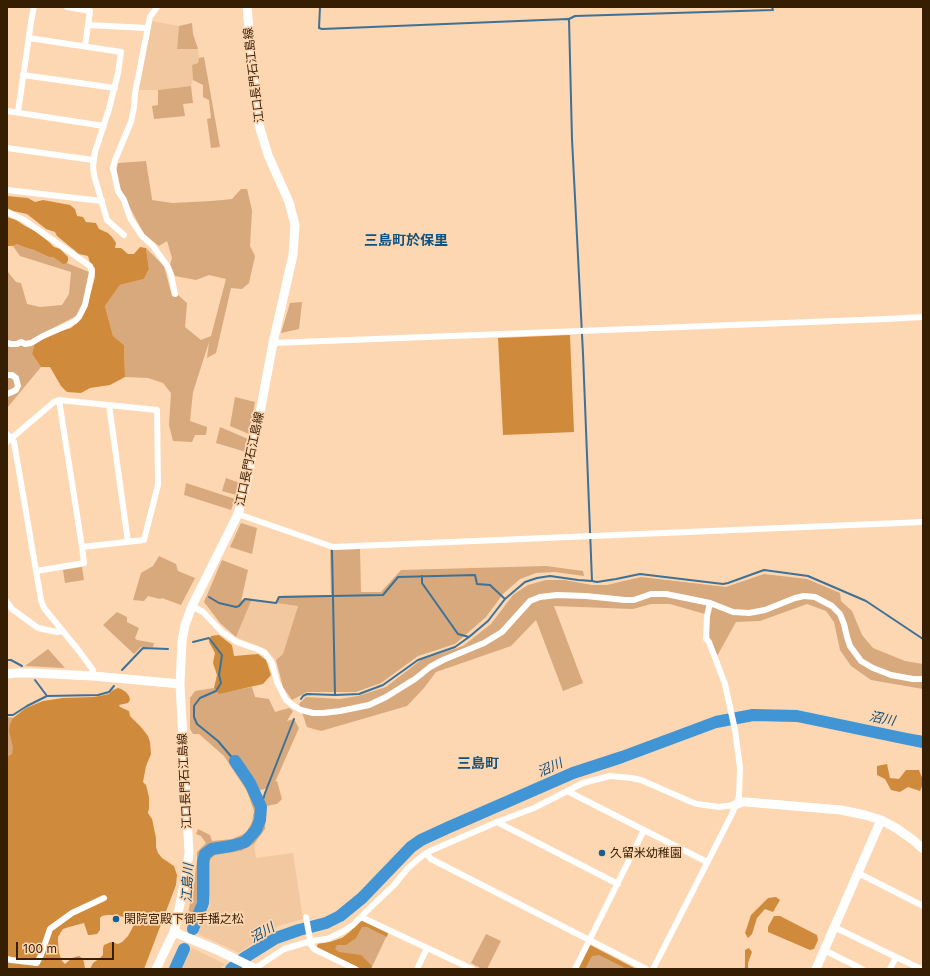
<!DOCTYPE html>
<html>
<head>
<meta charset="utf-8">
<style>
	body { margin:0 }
	#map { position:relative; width:930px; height:976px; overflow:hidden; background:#fdd6b2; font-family:Inter,sans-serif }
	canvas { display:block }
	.frame { position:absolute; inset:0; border:8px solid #361e03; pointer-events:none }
	.scale { position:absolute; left:16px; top:942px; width:98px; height:18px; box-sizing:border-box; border:2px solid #361e03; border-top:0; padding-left:5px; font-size:12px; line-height:14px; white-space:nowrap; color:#361e03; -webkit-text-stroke:3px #fdd6b2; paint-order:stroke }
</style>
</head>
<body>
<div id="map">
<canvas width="930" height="976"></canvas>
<div class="frame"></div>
<div class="scale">100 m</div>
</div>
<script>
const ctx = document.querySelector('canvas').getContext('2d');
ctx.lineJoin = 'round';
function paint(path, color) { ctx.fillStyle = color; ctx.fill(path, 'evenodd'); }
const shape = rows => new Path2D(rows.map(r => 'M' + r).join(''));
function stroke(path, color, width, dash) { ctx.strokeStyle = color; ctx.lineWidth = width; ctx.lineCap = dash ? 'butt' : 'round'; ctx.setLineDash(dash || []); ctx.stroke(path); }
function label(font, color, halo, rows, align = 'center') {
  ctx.font = font + ' Inter,"Noto Sans JP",sans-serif'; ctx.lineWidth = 3.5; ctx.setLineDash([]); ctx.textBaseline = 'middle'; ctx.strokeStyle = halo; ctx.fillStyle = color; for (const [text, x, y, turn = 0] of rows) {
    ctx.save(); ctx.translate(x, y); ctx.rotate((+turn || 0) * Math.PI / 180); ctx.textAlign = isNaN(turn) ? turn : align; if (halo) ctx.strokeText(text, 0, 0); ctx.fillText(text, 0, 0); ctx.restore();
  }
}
paint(shape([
	[151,21,179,26,177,49,198,49,199,58,198,63,192,65,193,80,191,86,158,90,138,90],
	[252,599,298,606,283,654,276,660,266,649,236,637],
	[254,844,256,858,293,853,303,919,278,926,239,953,198,934,210,905,210,860,215,855,241,851],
	[192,948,225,964,219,969,182,969]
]), '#f1c8a0');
paint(shape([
	[192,23,193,34,198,49,177,49,179,26],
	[204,57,220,147,211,148,207,119,211,118,209,100,203,97,203,85,193,80,192,65,198,63,199,58],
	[191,86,193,103,183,104,185,116,154,119,152,106,158,105,158,90],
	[146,161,152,199,152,200,172,203,212,201,232,199,241,189,247,189,252,210,250,246,255,256,249,283,242,289,231,288,216,353,207,358,209,342,193,392,190,421,207,427,206,435,195,435,192,442,173,441,169,425,171,393,163,383,148,378,125,377,124,345,113,336,105,306,120,285,144,279,149,269,146,248,164,266,172,296,178,295,187,303,185,327,201,340,211,336,226,279,209,275,196,280,175,276,170,265,172,258,167,241,159,246,144,234,120,189,116,173,118,163],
	[17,244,21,246,30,249,34,250,49,257,53,257,62,263,67,263,89,272,84,301,76,316,32,339,34,345,32,354,41,367,7,408,7,272,8,272,16,282,21,283,27,304,40,307,62,305,69,294,71,272,20,256,13,246],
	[302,302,299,329,281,333,290,303],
	[235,397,255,402,249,434,230,426],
	[220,427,248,439,246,452,216,443],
	[226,478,240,483,236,495,222,491],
	[186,483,235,499,231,510,184,495],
	[241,523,257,528,252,554,230,547],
	[360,549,361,592,381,592,401,570,546,566,583,571,584,576,555,572,536,573,520,579,503,594,486,617,455,644,418,656,381,683,356,692,307,692,292,700,283,687,276,660,283,654,298,606,276,603,278,596,331,595,330,550],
	[159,556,176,564,178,571,195,578,181,605,162,598,160,599,148,596,144,601,133,600,141,573,153,566],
	[222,560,248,570,241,601,245,598,252,599,236,637,220,623,204,602],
	[82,567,84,580,65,583,63,570],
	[764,574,807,579,840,593,841,601,852,611,862,635,873,648,905,661,923,664,923,689,871,680,851,666,840,650,834,622,826,611,807,604,760,621,736,622,717,656,709,636,705,614,670,604,651,604,633,609,554,606,583,683,563,691,536,620,511,646,436,672,424,688,407,706,321,731,307,727,299,704,306,697,340,699,358,696,386,687,421,660,463,646,491,624,513,595,528,585,546,580,564,580,592,585,607,585,641,577,726,587],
	[117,612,127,617,127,622,139,628,135,638,137,640,154,643,153,647,141,647,134,654,103,625],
	[48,649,65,668,25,666],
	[252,687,255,697,269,699,275,712,289,708,293,711,287,721,294,719,299,728,275,782,277,781,282,799,277,804,266,806,265,829,254,844,241,851,215,855,210,860,210,905,206,861,210,854,214,851,240,847,250,841,261,827,263,805,267,788,261,790,250,787,257,810,255,824,247,836,230,843,213,844,205,850,200,859,198,898,192,918,186,924,193,888,197,861,197,852,206,843,201,836,196,834,198,829,210,835,212,841,232,839,246,833,252,822,254,811,247,791,224,756,199,734,193,734,190,729,190,698,195,691,214,688,219,693],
	[7,717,14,718,17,765,7,769],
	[359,922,388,933,371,969,362,969,317,948,317,946,318,944,330,942,342,938,350,932],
	[486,934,501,941,487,969,482,969,471,963],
	[590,945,636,969,579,969]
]), '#d7a97c');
paint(shape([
	[7,196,28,198,35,202,43,200,70,205,75,209,77,216,83,217,86,222,96,223,99,229,108,233,112,237,116,243,115,248,121,248,128,254,134,254,140,247,146,248,149,269,144,279,120,285,105,306,113,336,124,345,125,377,110,385,90,388,81,393,67,392,61,386,50,367,41,367,32,354,34,345,48,335,71,328,79,321,87,307,95,277,95,268,90,263,88,256,79,254,57,236,55,232,46,229,27,214,13,211,7,208],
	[7,217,16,220,25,226,35,231,49,242,54,247,60,249,68,257,68,260,67,263,63,264,53,257,49,257,34,250,30,249,21,246,17,244,13,246,7,246],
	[570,335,574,432,503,435,498,338],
	[219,635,232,645,234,656,258,654,266,660,271,675,263,684,219,694,214,688,217,675,213,663,215,653,209,642,211,636],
	[118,688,121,689,126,692,129,696,130,700,128,703,119,705,120,707,129,711,130,716,141,727,148,736,150,742,151,754,146,766,143,782,146,785,149,797,149,808,148,813,152,819,156,838,156,847,158,853,162,858,174,866,177,875,176,885,144,969,90,969,93,963,100,958,103,955,103,948,104,945,111,942,118,944,122,942,128,936,135,923,134,921,128,918,115,915,107,915,102,916,100,918,100,930,97,934,90,935,88,935,84,923,69,927,63,929,61,932,58,937,58,942,59,953,62,961,65,964,72,958,79,956,82,958,84,962,85,969,7,969,7,757,12,754,13,748,9,731,10,724,13,718,26,708,43,701,63,698,94,697,109,694,113,690],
	[887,764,890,778,899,779,906,770,919,770,923,780,923,784,920,791,908,787,900,792,891,790,885,779,877,775,877,766],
	[776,897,780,900,773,912,765,909,757,918,752,934,748,938,745,933,751,915,768,898],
	[774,916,780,916,817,935,818,940,814,949,810,950,768,932,768,927],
	[361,921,364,921,388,933,387,937,367,927,362,927,356,938,346,945,337,945,335,949,339,952,361,955,372,966,371,969,362,969,317,948,317,946,318,944,330,942,342,938,350,932,359,922],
	[590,945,636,969,627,969,599,955,592,956,585,969,578,969],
	[749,948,752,952,748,963,748,969,744,969,745,967,745,950]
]), '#d08a3c');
stroke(shape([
	[320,7,319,28,322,29,568,19],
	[332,550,335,695],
	[422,576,422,583,458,634,469,637],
	[592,581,583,354,572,139,569,19,575,16,773,10,772,7],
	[209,597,219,603,236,607,239,606,245,599,276,603,279,597,383,595,398,577,475,575,477,584,490,585,505,599],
	[193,642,209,638,222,655,219,675,221,683,216,691,200,698,194,706,194,717,197,724,218,741,235,761],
	[7,660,11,660,22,666],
	[122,670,143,648,168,649],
	[35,680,47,696,98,695,109,692,114,686],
	[301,699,303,696,307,694,335,695,359,694,383,685,418,660,455,647,469,637,488,621,505,599,525,582,537,578,550,576,578,580,592,581,597,582,616,579,640,574,723,584,728,583,764,570,808,576,866,601,923,639],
	[7,715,13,715,27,706,47,696],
	[261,807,265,793,294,719]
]), '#3e7196', 2);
stroke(shape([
	[193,929,203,903,203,862,205,854,212,849,231,846,245,842,256,830,260,820,261,807,250,783,235,761],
	[175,969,184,949],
	[231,969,244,958,276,938,299,930,326,923,340,916,362,898,411,847,421,840,447,828,573,773,622,757,716,722,753,715,797,716,907,739,923,742]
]), '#4295d5', 12);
stroke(shape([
	[67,7,90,11,85,46],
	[157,7,150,17,135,93,134,107,131,122,115,160,113,168,118,191,124,200,130,218,142,236,153,246,168,267,171,275,175,294],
	[88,25,147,28],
	[29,38,121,52,118,73,109,109,95,152,93,166,94,175,107,220,124,235],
	[23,75,115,88],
	[7,111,104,126],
	[18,112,31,22,34,7],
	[7,148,93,160],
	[7,190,102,201],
	[7,212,24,220,80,259,90,266,92,272,85,305,79,317,75,321,68,325,43,336,31,343,25,344,21,342,17,344,11,344,7,343],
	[273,343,886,319,923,317],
	[7,375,12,375,16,378,18,386,16,390,12,392,7,394],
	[59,400,82,547],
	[109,405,128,542],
	[7,434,11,438,14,442,41,600,44,608,79,651,93,670,93,676],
	[7,442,54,402,59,400,157,410,158,485,144,540,82,547,84,563,36,571],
	[238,514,333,547,923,522],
	[7,602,12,609,38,628,57,632,63,631],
	[192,606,203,612,222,632,237,642,257,649,265,653,272,663,277,682,286,700,294,706,301,710,313,713,323,713,340,711,369,705,386,697,415,679,430,667,443,660,484,643,502,632,530,601,540,597,557,595,586,596,625,600,634,600,651,594,666,594,710,603,733,612,749,613,765,610,795,598,804,596,815,597,832,606,840,614,844,624,847,637,850,646,861,661,873,668,891,675,913,679,923,679],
	[567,791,707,862],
	[497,822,618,884],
	[426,853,431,859,646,969],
	[858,873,923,906],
	[306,917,311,945,314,949,355,969],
	[361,917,472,969],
	[834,927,921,969],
	[824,950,862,969],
	[7,959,11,960,37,963,41,955,50,929,54,926,72,913,104,898],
	[254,969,284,949,311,941,327,939,342,932,353,925,370,908,394,885,408,868,422,856,430,851,497,822,534,808,583,783,610,776,632,778,641,780,689,801,697,804,719,807,735,805],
	[417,969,427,948],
	[575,969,644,830],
	[653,969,732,814,739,796,740,768,735,730,725,684,709,642,706,639,707,616,710,603],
	[890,969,896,957]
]), '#fff', 6);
stroke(shape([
	[7,674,16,673,33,673,93,676,180,684],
	[735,805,742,802,746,802,841,810,865,815,881,820,896,828,913,840,923,849],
	[174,932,217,950,256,969],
	[156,969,174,932,186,876,189,853,180,684,182,641,185,625,192,606,238,514,247,482,273,343,293,255,295,225,289,202,268,155,259,125,255,96,247,7],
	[816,969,881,820]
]), '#fff', 9);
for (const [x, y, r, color] of [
	[602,853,4,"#145e92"],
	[116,919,4,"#145e92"]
]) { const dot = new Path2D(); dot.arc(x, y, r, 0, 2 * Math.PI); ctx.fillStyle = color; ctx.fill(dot); stroke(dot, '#fdd6b2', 1.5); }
label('12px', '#361e03', '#fdd6b2', [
	["江口長門石江島線",254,75,-97],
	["江口長門石江島線",250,459,-78],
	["江口長門石江島線",185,781,-93]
]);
label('12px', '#361e03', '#fdd6b2', [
	["久留米幼稚園",610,853],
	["閑院宮殿下御手播之松",124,919]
], 'left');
label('italic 13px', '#0c4a75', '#fdd6b2', [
	["沼川",882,719,11],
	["沼川",550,768,-24],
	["江島川",188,883,-87],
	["沼川",262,933,-30]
]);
label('bold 14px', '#0d5280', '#fdd6b2', [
	["三島町於保里",406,241],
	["三島町",478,764]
]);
</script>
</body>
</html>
